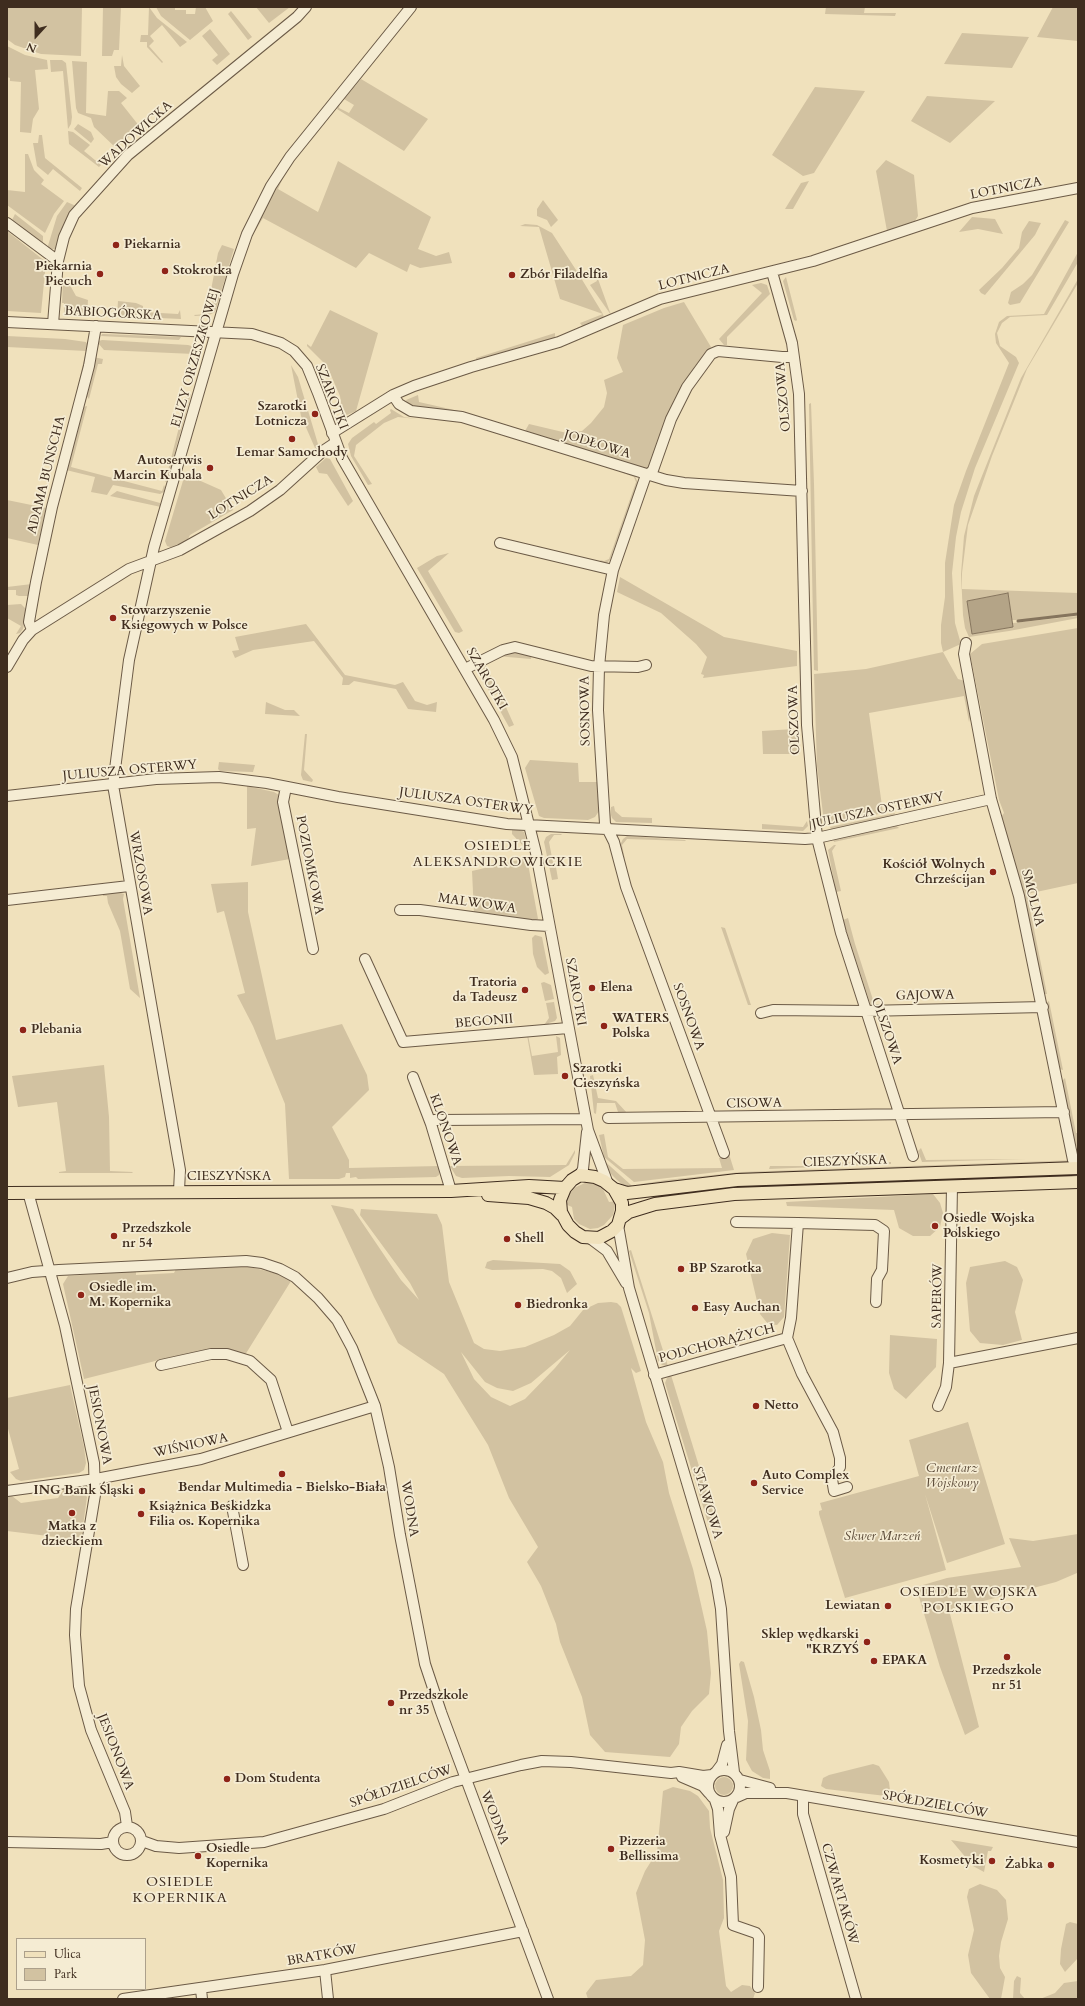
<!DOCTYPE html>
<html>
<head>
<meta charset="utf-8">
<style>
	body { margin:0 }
	#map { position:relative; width:1085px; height:2006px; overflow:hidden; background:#f0e1bc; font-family:Cardo,serif }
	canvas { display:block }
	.frame { position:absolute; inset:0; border:8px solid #3f2d1f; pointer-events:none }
	.legend { position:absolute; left:16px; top:1938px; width:130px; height:52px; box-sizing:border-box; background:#f5ecd3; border:1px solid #aca08b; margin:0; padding:5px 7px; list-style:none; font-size:12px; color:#3f2d1f }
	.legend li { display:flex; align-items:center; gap:8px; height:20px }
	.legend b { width:20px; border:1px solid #aca08b }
	.north { position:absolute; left:16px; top:16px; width:40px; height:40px; -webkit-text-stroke:3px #f5ecd3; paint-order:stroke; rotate:201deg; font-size:11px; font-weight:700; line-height:16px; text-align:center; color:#3f2d1f }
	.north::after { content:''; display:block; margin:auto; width:14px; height:18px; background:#3f2d1f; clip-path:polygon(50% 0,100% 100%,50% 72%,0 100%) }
</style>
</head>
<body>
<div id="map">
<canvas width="1085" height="2006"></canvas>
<div class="frame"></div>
<ul class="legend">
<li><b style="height:5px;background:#f0e1bc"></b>Ulica</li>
<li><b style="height:11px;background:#d2c2a1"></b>Park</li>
</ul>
<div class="north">N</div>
</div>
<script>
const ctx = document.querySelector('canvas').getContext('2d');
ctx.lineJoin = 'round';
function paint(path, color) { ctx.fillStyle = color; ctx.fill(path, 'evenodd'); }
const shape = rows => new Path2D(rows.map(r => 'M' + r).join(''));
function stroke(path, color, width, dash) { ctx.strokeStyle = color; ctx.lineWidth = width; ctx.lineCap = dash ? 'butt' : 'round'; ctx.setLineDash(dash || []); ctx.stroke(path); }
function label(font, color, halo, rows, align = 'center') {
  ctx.font = font + ' Cardo,serif'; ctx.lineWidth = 3.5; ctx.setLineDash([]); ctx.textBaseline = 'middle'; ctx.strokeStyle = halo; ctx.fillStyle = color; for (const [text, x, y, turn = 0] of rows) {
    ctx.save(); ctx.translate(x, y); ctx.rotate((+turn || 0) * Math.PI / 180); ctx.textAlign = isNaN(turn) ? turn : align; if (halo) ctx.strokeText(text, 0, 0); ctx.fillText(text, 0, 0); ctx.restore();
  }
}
paint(shape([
	[8,7,82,7,81,56,41,54,15,45,7,39],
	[103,7,121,7,119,50,114,50,112,56,102,56],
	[149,7,157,18,187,42,180,47,162,25,150,36,154,41,149,46,163,62,162,63,147,47,147,42,140,42,141,35,148,35],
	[156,7,175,7,175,10,186,10,186,14,195,14,196,7,205,7,213,21,190,40,161,16],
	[256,7,290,7,269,23],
	[826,7,865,7,864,13,896,13,895,16,825,14],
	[1053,7,1078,8,1078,41,1037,37],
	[231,11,252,37,248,40,228,14],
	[210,29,230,54,217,65,212,60,218,55,202,36],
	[962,33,1029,37,1012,68,944,64],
	[7,46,25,55,47,60,48,69,35,70,39,109,33,119,31,133,20,132,21,82,10,81,10,78,7,77],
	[122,55,124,66,140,86,132,93,121,84,116,77,114,66,121,66],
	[50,60,62,60,66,63,72,117,71,124,68,129,63,71,51,72],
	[72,61,87,62,86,113,106,116,108,91,119,91,127,98,121,103,140,127,116,148,94,127,91,118,78,113,76,108],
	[361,79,428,119,404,151,337,109,340,103,339,108,349,113,354,105,344,99],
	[815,87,865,91,814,173,803,176,772,155],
	[927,96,995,101,950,143,911,121],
	[78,124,91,132,94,139,91,143,74,129],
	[68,131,73,132,90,145,84,151,101,165,99,167,69,144],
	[39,135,42,135,45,158,82,188,80,191,53,169,48,175,37,166,33,143,38,143],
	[25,154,28,154,34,170,44,180,41,184,64,201,54,214,45,233,7,205,7,190,25,192],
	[886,160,914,175,918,216,915,221,887,231,876,171],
	[338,161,431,217,418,249,436,256,449,252,452,263,420,268,410,264,407,272,369,253,356,268,263,218,254,233,267,202,282,177,283,178,278,189,318,212],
	[809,181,793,209,785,209,801,183],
	[543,200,558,220,551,227,547,220,537,216,537,209],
	[67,202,76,206,58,248,55,249,47,249,57,216],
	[15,214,43,236,43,246,12,220],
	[972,217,995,219,1003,234,978,229,959,232],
	[1065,220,1069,222,1020,303,1010,305,1008,303,1011,292,1023,284,1032,275],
	[1029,221,1041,223,1035,235,985,295,981,293,979,290,1002,268,1019,248,1022,232],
	[525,224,537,225,552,233,578,273,603,314,604,318,583,327,580,323,603,314,560,299,539,227,520,226],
	[7,231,46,262,41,313,7,311],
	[222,245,234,249,221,292,211,290,218,253],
	[1078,252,1078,262,1047,315,1010,317,1002,323,997,333,1000,346,1016,357,1019,363,975,468,961,512,956,537,952,573,955,623,961,644,943,652,958,679,965,681,971,714,969,722,964,696,869,713,883,813,830,825,824,822,817,766,814,674,866,669,943,652,941,643,941,625,945,597,945,563,954,505,966,471,1009,363,996,343,995,334,999,322,1007,316,1044,314],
	[594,268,611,315,590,285,597,281,594,271,583,273],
	[786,277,797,320,796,321,794,320,783,281],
	[1078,279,1078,283,1027,369,992,456,968,525,962,573,962,589,1078,593,1078,613,1025,620,1012,620,1008,593,967,601,972,634,1013,627,1013,623,1078,616,1078,618,1009,631,969,637,965,628,963,615,961,574,964,536,974,496,1021,378],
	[63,280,71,287,76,296,88,300,87,315,66,314,64,312,64,303,62,303],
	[761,283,767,285,770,294,727,337,727,345,724,345,719,339,762,293,752,285],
	[214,295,220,296,215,312,209,315,195,316,194,315,207,314,207,304,212,305],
	[118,301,136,303,143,306,143,312,178,314,180,310,181,319,117,316],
	[684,302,711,347,695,366,674,400,648,470,413,408,407,403,406,400,418,395,419,402,463,412,525,431,529,424,567,433,582,431,591,423,604,407,607,393,604,380,623,372,617,358,623,325,664,308],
	[330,310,378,333,356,411,347,415,342,411,340,396,327,366,307,346,307,344,311,347],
	[555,333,555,337,551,340,476,361,476,358],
	[102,334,104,334,181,337,179,340,101,336],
	[7,336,65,339,86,342,89,347,78,397,75,398,86,351,7,347],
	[102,340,188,345,195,347,198,351,194,354,104,350,98,343,99,341],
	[93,357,103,359,102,364,98,364,89,399,84,393],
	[291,365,298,377,318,444,318,449,310,456,306,456,315,448,301,416],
	[188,392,191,394,167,481,165,482],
	[811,403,814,484,818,671,814,670,813,623,809,404],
	[87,406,71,467,162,491,164,485,165,487,164,492,160,494,113,485,107,495,91,492,95,477,66,470,52,532,50,529,80,408],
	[391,409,404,417,417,419,398,417,384,423,356,445,354,456,372,484,368,485,351,456,348,444,352,438,374,422,376,424,391,413,390,410],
	[326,458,330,459,353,501,348,506,327,474,319,473,316,467],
	[621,472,635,476,638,483,610,560,606,564,603,564,600,560,604,561,609,559,636,482,634,477],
	[185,474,221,490,233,510,190,535,187,541,173,548,167,546,165,541],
	[117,491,160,503,161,507,110,496],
	[7,500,46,508,38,545,7,538],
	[449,553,428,571,463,631,459,633,455,632,417,568,437,556],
	[620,577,724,637,797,651,797,666,703,678,704,675,701,674,707,657,696,644,661,613,617,592],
	[32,584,28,596,19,596,16,595,16,590,7,590,7,587],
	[21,604,26,609,27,613,23,629,20,633,16,634,21,626,7,618,7,605],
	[306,624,345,675,395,685,403,682,415,701,427,705,437,702,436,712,408,709,396,689,354,681,349,685,342,685,343,678,314,641,253,650,235,658,232,651,239,650,235,637],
	[1078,628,1078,883,1027,894,1047,994,1044,994,1001,817,1004,813,999,800,970,654,982,644],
	[510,651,527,651,556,660,532,654,531,659,496,656,485,664,499,693,492,696,480,675,481,668,478,666,480,664,500,654],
	[501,696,514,725,509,727,494,700],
	[266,702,285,710,294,710,300,716,265,714],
	[794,729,800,731,800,754,763,754,762,731],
	[305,734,307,734,304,770,313,780,312,782,303,780,301,775],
	[530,760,578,763,579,782,597,782,599,811,595,817,588,820,544,818,539,816,525,768],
	[219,762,255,765,253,772,220,771,218,769],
	[247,786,274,792,279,795,290,859,251,866,256,828,247,829],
	[614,806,615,811,622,817,652,818,652,823,616,822,612,818,611,815,611,807],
	[895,813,894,816,831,830,830,827],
	[807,821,808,826,803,831,762,829,762,824,803,827],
	[896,825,899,828,834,842,833,839],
	[512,829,520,830,524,832,528,848,525,848,512,834],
	[551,834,561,834,562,835,554,835,549,842,554,868,556,867,558,879,552,880,544,842,546,837],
	[627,836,685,840,686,841,627,839,622,845,625,860,620,845,623,839],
	[834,845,836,845,832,851,841,891,836,892,828,850],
	[527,858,538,919,535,921,474,913,472,871],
	[248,882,248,912,276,1040,342,1024,367,1075,369,1090,332,1127,349,1160,349,1168,439,1166,439,1175,436,1177,358,1179,356,1177,350,1178,350,1173,346,1173,345,1177,339,1179,289,1179,285,1104,253,1026,237,995,245,993,224,911,217,913,211,884],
	[118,892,124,894,123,899,140,998,130,989,120,931,108,903,107,896,103,896,103,893],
	[848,918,855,944,875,1006,871,1006,851,945,843,920],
	[721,927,725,928,751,1005,748,1005],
	[535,935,542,937,549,973,545,975,537,967,533,954,532,938],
	[544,982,551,985,554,999,545,1001,541,983],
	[1049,1001,1063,1070,1060,1069,1046,1003],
	[554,1002,557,1018,555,1021,549,1023,547,1027,544,1025,549,1018,546,1003],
	[527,1035,528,1035,532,1056,558,1052,556,1036,560,1038,561,1055,557,1057,558,1074,534,1075],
	[104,1065,109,1117,110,1171,133,1172,132,1173,59,1173,59,1172,66,1171,57,1102,18,1107,12,1076],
	[593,1075,598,1098,616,1101,628,1114,618,1112,615,1103,597,1103,596,1114,594,1113,590,1076],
	[1065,1078,1076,1133,1078,1133,1078,1149,1074,1142,1062,1081],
	[604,1134,608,1157,623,1169,722,1168,719,1158,729,1154,734,1170,634,1182,604,1157,599,1135],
	[443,1148,449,1166,566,1165,575,1150,575,1153,569,1165,550,1177,509,1176,462,1178,456,1176,451,1168,448,1169],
	[921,1148,926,1160,1026,1159,922,1162,918,1151],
	[601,1158,630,1184,633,1187,623,1185,617,1180,606,1169],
	[1078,1160,1078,1163,971,1165,742,1175,690,1179,639,1187,641,1184,666,1180,741,1172],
	[891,1162,891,1164,886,1164,769,1169,770,1166,821,1166,821,1163],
	[587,1182,602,1187,609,1202,616,1201,613,1215,604,1225,598,1228,590,1229,579,1224,574,1219,572,1207,565,1204,570,1193,574,1188],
	[933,1194,940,1203,943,1213,940,1227,930,1236,913,1236,899,1228,894,1210,787,1206,786,1202],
	[331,1205,353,1209,401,1280,419,1300,410,1283,360,1215,361,1209,437,1214,442,1225,449,1282,474,1343,484,1349,500,1351,525,1347,554,1335,570,1326,583,1310,598,1303,611,1302,617,1303,621,1307,641,1371,636,1373,631,1368,646,1422,663,1462,669,1493,693,1569,707,1631,711,1673,709,1694,692,1711,681,1727,679,1744,670,1757,605,1752,590,1735,582,1697,560,1642,556,1624,541,1586,527,1562,538,1547,509,1498,488,1445,444,1374,398,1343,374,1297],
	[570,1350,555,1368,525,1399,510,1406,491,1397,474,1379,461,1352,485,1382,497,1388,513,1391,531,1383],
	[772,1233,790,1235,784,1317,777,1325,768,1324,760,1314,746,1254,753,1239],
	[631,1250,668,1366,662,1365,658,1361,649,1313,629,1251],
	[493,1260,560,1264,570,1271,577,1284,567,1293,561,1278,552,1271,543,1269,492,1270,485,1268,487,1262],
	[1005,1261,1017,1267,1023,1280,1015,1312,1022,1340,1003,1345,980,1343,970,1331,966,1283,970,1267],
	[246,1266,279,1274,291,1281,245,1355,223,1349,209,1350,171,1357,84,1379,63,1284,68,1276,126,1272,128,1269,136,1268,136,1275,174,1273,177,1267],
	[890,1335,937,1339,936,1367,906,1399,894,1389,889,1373],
	[671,1375,718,1528,715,1529,708,1523,665,1383,667,1378],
	[70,1385,84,1447,86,1463,84,1470,79,1473,21,1481,16,1479,10,1472,19,1469,7,1425,7,1398],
	[968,1422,1005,1544,947,1563,925,1494,946,1570,845,1598,819,1514,819,1511,822,1510,820,1503,919,1476,909,1440],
	[66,1486,73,1486,81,1489,87,1497,81,1540,7,1531,7,1496,12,1496,21,1503,58,1498],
	[1078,1534,1077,1573,1056,1582,949,1610,979,1727,965,1735,940,1667,916,1587,947,1578,1021,1567,1009,1538,1033,1541],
	[741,1661,744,1662,754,1697,761,1730,763,1750,770,1771,770,1779,763,1778,752,1771,746,1760,748,1721,739,1664],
	[873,1764,879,1766,889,1782,890,1791,886,1796,826,1789,821,1786,823,1778,829,1775],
	'715 1786a9 9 0 1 1 18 0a9 9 0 1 1-18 0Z',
	[673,1787,690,1791,698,1796,709,1811,710,1828,723,1880,724,1918,719,1931,726,1986,731,1992,742,1985,750,1986,755,1993,753,1999,588,1999,586,1993,596,1980,631,1976,643,1965,645,1940,636,1893,645,1871,657,1852,663,1791],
	[951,1840,993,1847,991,1851,988,1851,984,1872,973,1866],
	[980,1884,997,1890,1006,1900,1008,1919,1001,1942,999,1956,1000,1968,1005,1977,1001,1999,990,1999,971,1973,968,1955,974,1930,967,1897,969,1889],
	[1070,1922,1078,1924,1078,1958,1065,1972,1060,1964,1061,1949,1066,1924],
	[1017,1976,1021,1978,1020,1993,1025,1999,1013,1999,1014,1981],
	[1078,1981,1078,1999,1040,1999,1055,1993,1064,1983]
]), '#d2c2a1');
const water = shape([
	[1008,593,1013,627,972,634,967,601,1008,593]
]);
paint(water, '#b4a487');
stroke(water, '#85745d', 1);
stroke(shape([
	[1018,621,1078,614]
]), '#85745d', 3);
const minor = shape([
	[7,223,58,261],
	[772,272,792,343,799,394,807,725,817,838,841,933,913,1156],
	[7,322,252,334,281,343,294,351,307,366,318,393,342,458,494,720,512,757,536,853,588,1130,608,1184],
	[53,324,58,261,64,237,74,215,128,155,297,17,306,7],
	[393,395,399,404,411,411,462,417,666,480,684,483,802,491],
	[332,433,393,395,414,386,471,367,559,342,660,299,813,261,972,208,1078,188],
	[500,543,613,570],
	[32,630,29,622,30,616,36,582,52,507,89,366,96,326],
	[966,643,964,654,991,799,1019,896,1073,1160],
	[7,667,23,640,32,630,129,569,180,550,250,511,280,490,323,451,335,443],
	[465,669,503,650,515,647,591,666,638,667,646,665],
	[286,787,283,802,313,949],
	[7,796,156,779,219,777,267,783,338,797,507,824,805,839,817,838,991,799],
	[7,900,129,886],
	[400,910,420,910,531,925,549,926],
	[365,959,403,1042,568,1028],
	[761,1013,773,1010,865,1011,1043,1007],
	[413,1077,431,1124,451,1191],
	[608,1118,1064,1112],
	[431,1124,434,1120,439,1120,585,1119],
	[724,1153,626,887,614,842,605,824,598,710,599,667,604,615,613,570,645,478,653,470,671,419,687,387,711,354,718,351,782,357,794,357],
	[580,1175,583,1169,587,1132],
	[179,1191,180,1170,113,785,129,660,154,547,233,274,247,234,271,186,290,157,411,7],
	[28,1192,65,1326,94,1463,95,1495,76,1609,75,1635,79,1686,91,1730,125,1812,127,1826],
	[736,1222,798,1223],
	[618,1225,629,1288,716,1580,721,1609,729,1731,734,1772],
	[591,1239,607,1251,626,1283],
	[7,1278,32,1272,59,1270,246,1261,262,1263,280,1269,295,1277,318,1298,337,1320,352,1348,375,1406,389,1467,400,1535,425,1664,441,1712,548,1999],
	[949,1363,1078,1338],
	[161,1365,211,1354,227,1354,250,1361,271,1380,288,1432],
	[654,1375,787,1338],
	[938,1406,946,1387,949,1363,952,1186],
	[847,1487,834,1491,832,1479,840,1467,840,1458,833,1432,802,1374,787,1338,791,1318,798,1223,875,1225,884,1231,882,1270,877,1279,876,1302],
	[7,1491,96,1479,201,1459,375,1406],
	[232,1506,243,1565],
	'708 1786a16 16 0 1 1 32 0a16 16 0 1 1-32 0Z',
	[716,1772,722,1764,727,1745],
	[682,1777,703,1786,709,1793],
	[740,1780,770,1788],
	[803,1796,803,1814,856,1999],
	[737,1797,746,1793,787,1793,1078,1842],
	[715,1800,718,1809,720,1835,731,1877,733,1925,756,1933,759,1937,758,1987],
	'113 1841a14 14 0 1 1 28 0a14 14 0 1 1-28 0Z',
	[724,1832,729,1809,733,1800],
	[142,1841,156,1846,179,1848,264,1842,384,1809,453,1782,521,1765,542,1761,571,1762,671,1773,679,1772,703,1776,712,1775],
	[7,1842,101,1844,113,1842],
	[325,1970,328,1999],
	[201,1989,202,1999],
	[123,1999,325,1970,523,1931]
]);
const major = shape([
	[580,1175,595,1177,604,1181,614,1189,622,1203,622,1211,618,1225,612,1231,599,1238,583,1237,575,1232,568,1225,561,1212,560,1200,565,1188,572,1180,580,1175],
	[614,1189,627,1193,636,1192,737,1180,1078,1168],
	[7,1193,451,1191,529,1186,565,1188],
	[488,1195,529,1198,546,1203,555,1208,562,1215],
	[621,1218,629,1212,655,1204,734,1194,1078,1182]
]);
stroke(minor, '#6b5a46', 12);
stroke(major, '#3f2d1f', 14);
stroke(minor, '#f5ecd3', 10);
stroke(major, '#f0e1bc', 12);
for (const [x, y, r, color] of [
	[116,245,4,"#8f2418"],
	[165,271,4,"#8f2418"],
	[100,274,4,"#8f2418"],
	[512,275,4,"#8f2418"],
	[315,414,4,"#8f2418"],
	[292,439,4,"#8f2418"],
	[210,468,4,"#8f2418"],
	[113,618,4,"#8f2418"],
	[993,872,4,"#8f2418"],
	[592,988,4,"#8f2418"],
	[525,990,4,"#8f2418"],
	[604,1026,4,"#8f2418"],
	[23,1030,4,"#8f2418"],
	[565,1076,4,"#8f2418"],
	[935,1226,4,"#8f2418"],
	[114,1236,4,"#8f2418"],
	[507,1239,4,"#8f2418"],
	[681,1269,4,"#8f2418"],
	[81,1295,4,"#8f2418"],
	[518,1305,4,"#8f2418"],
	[695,1308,4,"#8f2418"],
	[756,1406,4,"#8f2418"],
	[282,1474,4,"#8f2418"],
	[754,1483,4,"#8f2418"],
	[142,1491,4,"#8f2418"],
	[72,1513,4,"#8f2418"],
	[141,1514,4,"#8f2418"],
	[888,1606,4,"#8f2418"],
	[867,1642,4,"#8f2418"],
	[1007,1657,4,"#8f2418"],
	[874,1661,4,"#8f2418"],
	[391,1703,4,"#8f2418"],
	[227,1779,4,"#8f2418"],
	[611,1849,4,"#8f2418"],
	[198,1856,4,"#8f2418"],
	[992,1861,4,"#8f2418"],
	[1051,1865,4,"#8f2418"]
]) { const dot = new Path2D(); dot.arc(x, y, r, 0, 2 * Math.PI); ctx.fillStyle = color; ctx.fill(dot); stroke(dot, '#f5ecd3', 1.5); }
label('13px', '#3f2d1f', '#f5ecd3', [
	["WADOWICKA",136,135,-42],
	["LOTNICZA",1006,189,-11],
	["LOTNICZA",694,278,-14],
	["BABIOGÓRSKA",113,314,3],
	["ELIZY ORZESZKOWEJ",196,358,-74],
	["SZAROTKI",331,397,69],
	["OLSZOWA",784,397,-95],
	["JODŁOWA",597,445,17],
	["ADAMA BUNSCHA",47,475,-76],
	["LOTNICZA",241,498,-32],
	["SZAROTKI",486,679,60],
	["SOSNOWA",586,711,-91],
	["OLSZOWA",795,720,-92],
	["JULIUSZA OSTERWY",130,771,-5],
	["JULIUSZA OSTERWY",466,802,8],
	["JULIUSZA OSTERWY",878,811,-12],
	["POZIOMKOWA",309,865,79],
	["WRZOSOWA",140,873,80],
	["SMOLNA",1032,898,76],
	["MALWOWA",477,904,8],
	["SZAROTKI",575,992,80],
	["GAJOWA",925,996,-1],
	["SOSNOWA",688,1017,70],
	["BEGONII",484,1022,-5],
	["OLSZOWA",886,1031,71],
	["CISOWA",754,1104,-1],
	["KLONOWA",445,1130,71],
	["CIESZYŃSKA",845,1162,-2],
	["CIESZYŃSKA",229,1177],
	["SAPERÓW",938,1296,-89],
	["PODCHORĄŻYCH",717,1344,-15],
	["JESIONOWA",99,1425,79],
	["WIŚNIOWA",191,1446,-12],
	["STAWOWA",707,1503,73],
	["WODNA",409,1509,81],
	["JESIONOWA",115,1752,69],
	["SPÓŁDZIELCÓW",401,1787,-19],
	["SPÓŁDZIELCÓW",935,1805,10],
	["WODNA",494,1818,69],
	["CZWARTAKÓW",839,1894,74],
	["BRATKÓW",322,1956,-10]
]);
label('bold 13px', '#3f2d1f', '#f5ecd3', [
	["Piekarnia",124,245],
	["Piekarnia",92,267,"right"],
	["Piecuch",92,282,"right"],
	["Stokrotka",173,271],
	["Zbór Filadelfia",520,275],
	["Szarotki",307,407,"right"],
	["Lotnicza",307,422,"right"],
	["Lemar Samochody",292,453,"center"],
	["Autoserwis",202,461,"right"],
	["Marcin Kubala",202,476,"right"],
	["Stowarzyszenie",121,611],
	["Ksiegowych w Polsce",121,626],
	["Kościół Wolnych",985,865,"right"],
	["Chrześcijan",985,880,"right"],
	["Tratoria",517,983,"right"],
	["da Tadeusz",517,998,"right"],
	["Elena",600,988],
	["WATERS",612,1019],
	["Polska",612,1034],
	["Plebania",31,1030],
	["Szarotki",573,1069],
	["Cieszyńska",573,1084],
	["Osiedle Wojska",943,1219],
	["Polskiego",943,1234],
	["Przedszkole",122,1229],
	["nr 54",122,1244],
	["Shell",515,1239],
	["BP Szarotka",689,1269],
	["Osiedle im.",89,1288],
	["M. Kopernika",89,1303],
	["Biedronka",526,1305],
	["Easy Auchan",703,1308],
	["Netto",764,1406],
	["Auto Complex",762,1476],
	["Service",762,1491],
	["Bendar Multimedia - Bielsko-Biała",282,1488,"center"],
	["ING Bank Śląski",134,1491,"right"],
	["Książnica Beskidzka",149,1507],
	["Filia os. Kopernika",149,1522],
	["Matka z",72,1527,"center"],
	["dzieckiem",72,1542,"center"],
	["Lewiatan",880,1606,"right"],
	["Sklep wędkarski",859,1635,"right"],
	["\"KRZYŚ",859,1650,"right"],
	["EPAKA",882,1661],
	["Przedszkole",1007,1671,"center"],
	["nr 51",1007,1686,"center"],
	["Przedszkole",399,1696],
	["nr 35",399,1711],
	["Dom Studenta",235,1779],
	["Pizzeria",619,1842],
	["Bellissima",619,1857],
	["Osiedle",206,1849],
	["Kopernika",206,1864],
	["Kosmetyki",984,1861,"right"],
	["Żabka",1043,1865,"right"]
], 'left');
label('italic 13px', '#5c4b39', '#f5ecd3', [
	["Cmentarz",952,1469],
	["Wojskowy",952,1484],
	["Skwer Marzeń",882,1537]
]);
ctx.letterSpacing = '1px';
label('14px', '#3f2d1f', '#f5ecd3', [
	["OSIEDLE",498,847],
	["ALEKSANDROWICKIE",498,863],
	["OSIEDLE WOJSKA",969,1593],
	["POLSKIEGO",969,1609],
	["OSIEDLE",180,1883],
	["KOPERNIKA",180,1899]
]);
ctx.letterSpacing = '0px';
</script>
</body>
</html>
